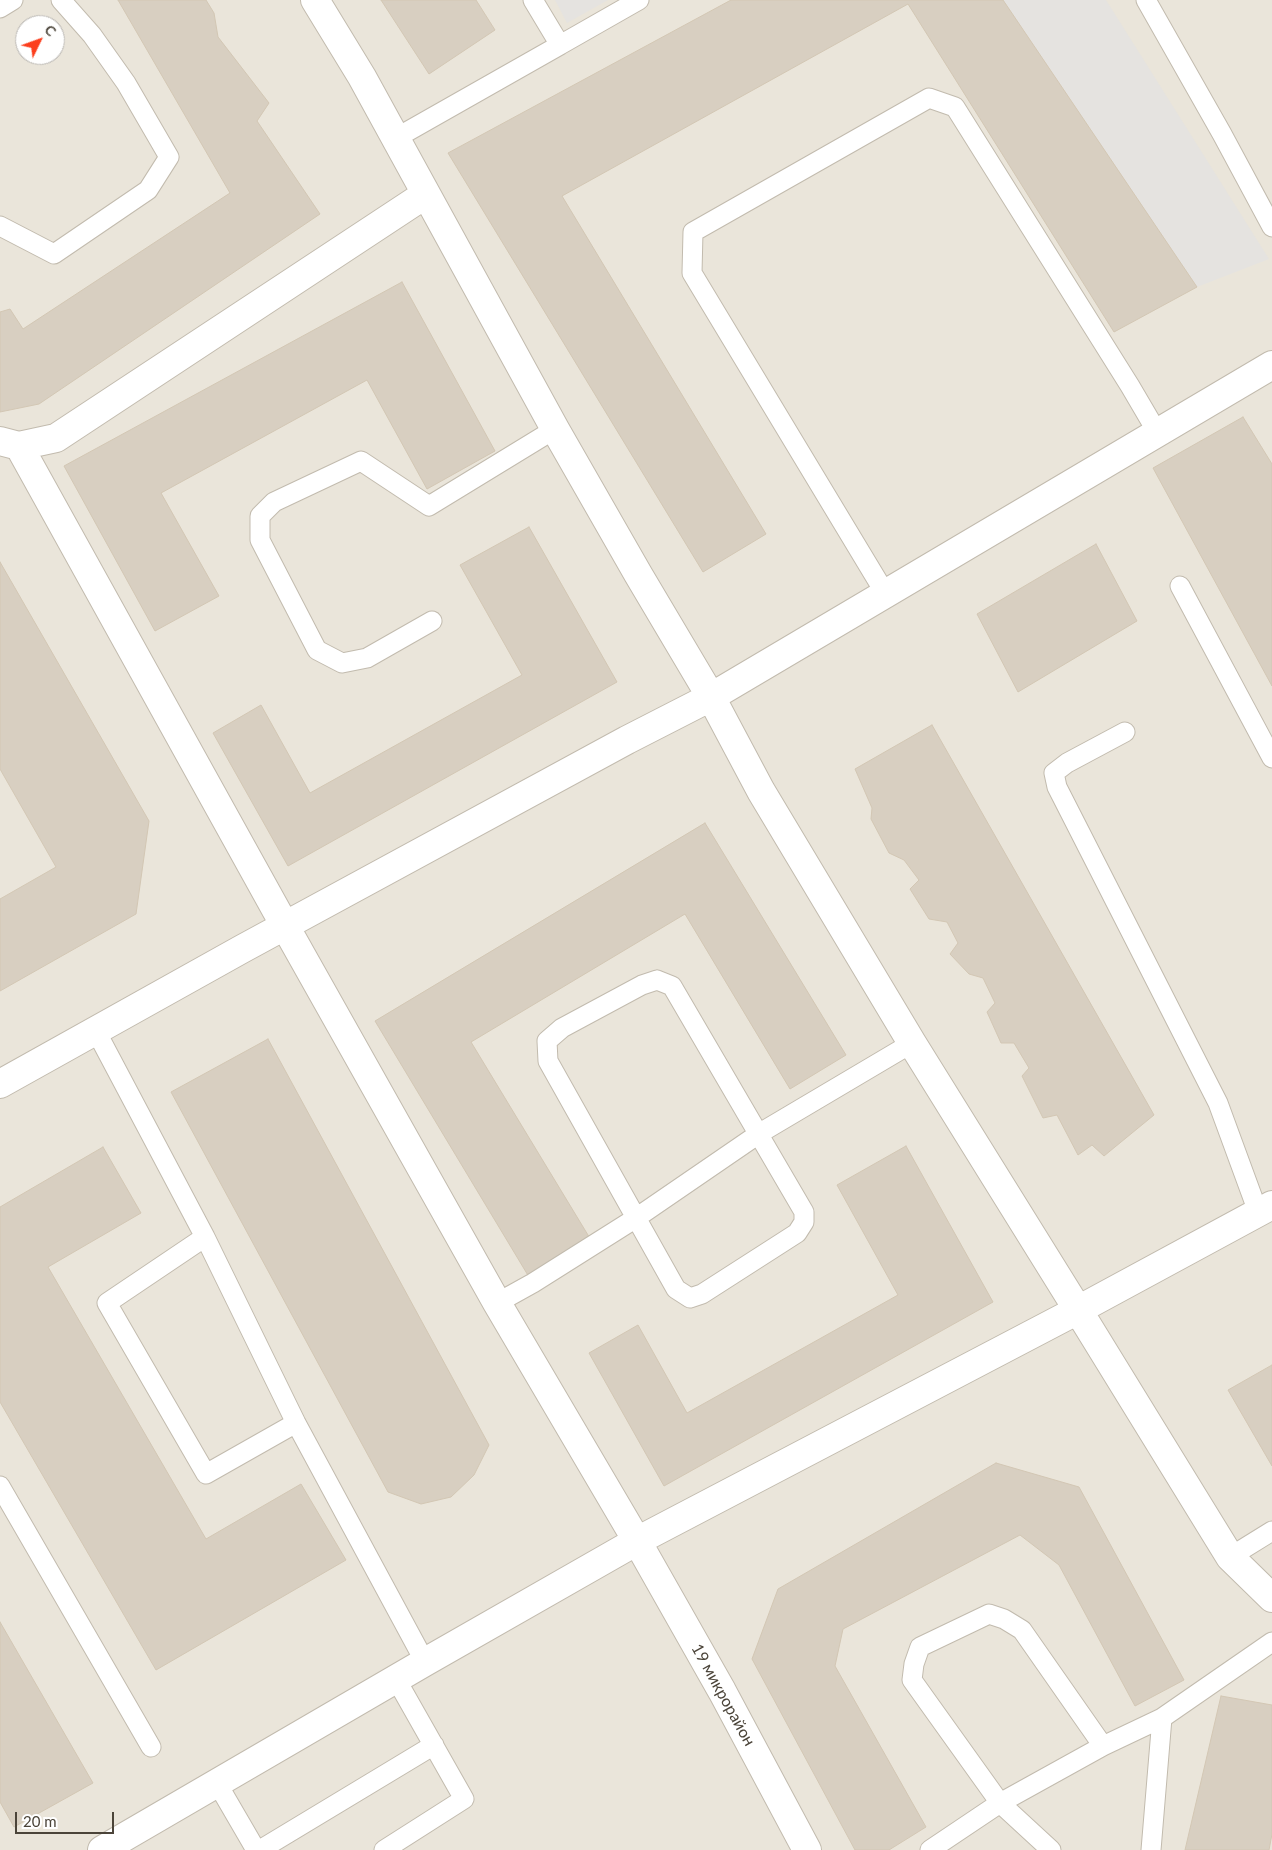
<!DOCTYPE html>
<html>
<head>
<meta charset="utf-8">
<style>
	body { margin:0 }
	#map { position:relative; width:1272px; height:1850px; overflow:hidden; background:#f6f3ec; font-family:Lato,sans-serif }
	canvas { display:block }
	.north { position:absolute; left:15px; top:15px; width:50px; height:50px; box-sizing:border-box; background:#fff; border:1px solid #b7b4b0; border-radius:50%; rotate:48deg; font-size:14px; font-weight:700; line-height:20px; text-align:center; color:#4b4439 }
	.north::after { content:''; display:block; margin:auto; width:18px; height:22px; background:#fc3f1d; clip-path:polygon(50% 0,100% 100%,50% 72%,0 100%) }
	.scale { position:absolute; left:15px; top:1812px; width:99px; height:22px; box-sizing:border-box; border:2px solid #4b4439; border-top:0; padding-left:6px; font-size:15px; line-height:18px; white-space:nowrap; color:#4b4439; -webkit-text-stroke:4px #fff; paint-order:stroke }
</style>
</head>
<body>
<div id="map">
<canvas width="1272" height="1850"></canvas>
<div class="north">С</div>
<div class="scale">20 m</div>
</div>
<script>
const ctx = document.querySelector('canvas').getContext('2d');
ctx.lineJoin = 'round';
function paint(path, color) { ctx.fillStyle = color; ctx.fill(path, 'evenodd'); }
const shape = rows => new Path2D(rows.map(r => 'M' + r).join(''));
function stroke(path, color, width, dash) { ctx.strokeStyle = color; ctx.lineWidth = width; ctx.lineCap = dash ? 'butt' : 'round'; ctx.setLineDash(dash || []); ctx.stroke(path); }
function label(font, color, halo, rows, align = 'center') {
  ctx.font = font + ' Lato,sans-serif'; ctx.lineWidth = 4.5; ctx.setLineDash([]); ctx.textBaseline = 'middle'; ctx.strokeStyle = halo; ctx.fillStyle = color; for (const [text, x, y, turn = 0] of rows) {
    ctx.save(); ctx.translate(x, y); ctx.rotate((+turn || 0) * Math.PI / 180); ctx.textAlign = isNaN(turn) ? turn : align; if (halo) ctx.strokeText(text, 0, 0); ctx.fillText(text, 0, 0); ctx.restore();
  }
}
paint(shape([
	[0,0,1272,0,1272,1850,0,1850],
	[25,25,55,25,55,55,25,55]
]), '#eae5da');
paint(shape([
	[555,0,608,0,567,23],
	[1003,0,1106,0,1269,259,1197,287]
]), '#e5e3e0');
const building = shape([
	[118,0,206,0,214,13,218,37,269,103,257,121,320,214,39,404,0,412,0,312,10,309,23,329,230,193,118,0],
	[381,0,476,0,495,30,429,74,381,0],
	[731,0,1003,0,1197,287,1114,332,908,4,562,196,766,534,703,572,448,153,731,0],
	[402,282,495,451,427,489,367,380,161,493,219,596,155,631,64,466,402,282],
	[1243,417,1272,464,1272,686,1153,468,1243,417],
	[529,527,617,682,288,866,213,733,261,705,310,793,522,675,460,565,529,527],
	[1096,544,1137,621,1018,692,977,614,1096,544],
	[0,562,149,821,136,914,0,991,0,899,56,867,0,769,0,562],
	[932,725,1154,1115,1104,1156,1092,1145,1078,1155,1057,1115,1043,1118,1022,1076,1029,1068,1014,1043,1001,1043,987,1012,995,1003,983,978,969,974,950,954,958,943,947,922,929,919,910,889,919,880,904,860,889,853,871,819,872,808,855,769,932,725],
	[705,823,846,1055,790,1089,685,914,471,1042,591,1240,529,1277,375,1021,705,823],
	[268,1039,489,1445,474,1475,451,1497,421,1504,388,1492,171,1092,268,1039],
	[906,1146,993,1302,664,1486,589,1353,638,1325,687,1413,898,1295,837,1185,906,1146],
	[103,1147,141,1213,48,1267,206,1539,301,1484,346,1560,156,1670,0,1402,0,1207,103,1147],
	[1272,1365,1272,1466,1228,1390,1272,1365],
	[996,1463,1079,1487,1184,1680,1135,1706,1059,1565,1020,1535,843,1629,835,1666,926,1827,889,1850,855,1850,752,1659,778,1589,996,1463],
	[0,1622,93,1783,14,1827,0,1802,0,1622],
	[1221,1696,1272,1705,1272,1834,1269,1850,1185,1850,1221,1696]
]);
paint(building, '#d8cfc1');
stroke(building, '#d3c7b4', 1);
const lane = shape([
	[1146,0,1222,134,1272,227],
	[0,8,13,0],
	[560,45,639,0],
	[396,138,560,45,533,0],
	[0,226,54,254,148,190,169,157,126,83,92,35,61,0],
	[1180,586,1272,758],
	[885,593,692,273,693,232,929,98,955,107,1130,386,1157,432],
	[432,621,367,658,342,663,317,650,260,540,260,516,274,502,361,461,429,506,555,429],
	[1125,732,1067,763,1054,773,1057,787,1218,1103,1258,1212],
	[657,980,672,986,804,1212,804,1222,797,1233,702,1294,690,1298,676,1289,548,1061,547,1041,562,1028,642,985,657,980],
	[96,1031,205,1237,296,1423,425,1662],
	[205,1237,107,1303,206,1474,296,1423],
	[497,1303,533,1283,636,1218,760,1133,912,1043],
	[0,1486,151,1747],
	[1230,1557,1272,1531],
	[217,1783,256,1850],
	[260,1850,434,1745],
	[384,1850,464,1799,396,1679],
	[930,1850,1000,1803,1103,1746,1162,1718,1272,1642],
	[1051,1850,1000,1803,912,1680,914,1664,920,1647,989,1614,1004,1619,1022,1630,1103,1746],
	[1151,1850,1162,1718]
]);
const street = shape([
	[315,0,362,77,555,429,638,574,711,697,761,791,912,1043,1078,1310,1230,1557,1272,1598],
	[0,441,19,446,56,438,426,194],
	[19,446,285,926,497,1303,637,1541,722,1691,807,1850],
	[0,1084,242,949,627,740,711,697,1272,365],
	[102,1850,425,1662,637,1541,1078,1310,1272,1205]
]);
stroke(lane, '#c2bbae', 21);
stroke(street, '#c2bbae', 30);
stroke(lane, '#fff', 19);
stroke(street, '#fff', 28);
label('16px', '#4b4439', '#fff', [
	["19 микрорайон",723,1695,61]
]);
</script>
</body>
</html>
